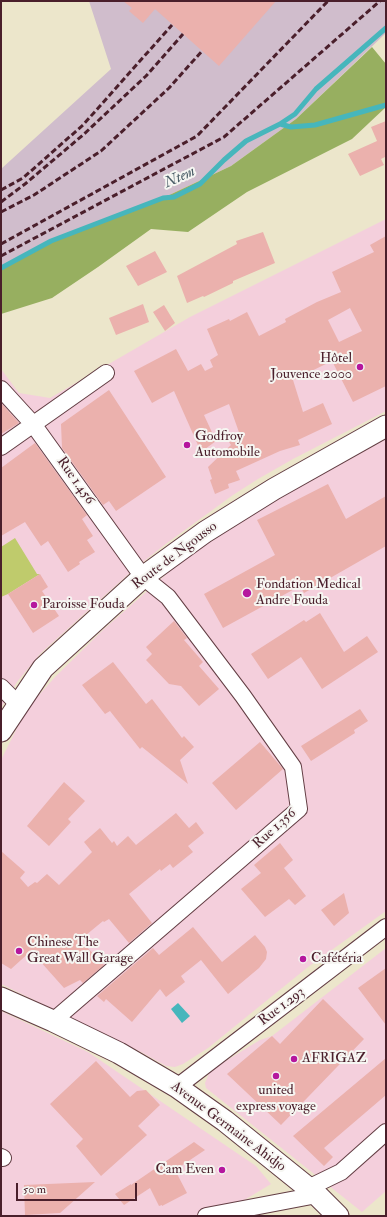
<!DOCTYPE html>
<html>
<head>
<meta charset="utf-8">
<style>
	body { margin:0 }
	#map { position:relative; width:387px; height:1217px; overflow:hidden; background:#ece6cb; font-family:"IM FELL Double Pica",serif }
	canvas { display:block }
	.frame { position:absolute; inset:0; border:2px solid #4a1f2b; pointer-events:none }
	.scale { position:absolute; left:16px; top:1183px; width:121px; height:18px; box-sizing:border-box; border:2px solid #4a1f2b; border-top:0; padding-left:5px; font-size:12px; line-height:14px; white-space:nowrap; color:#4a1f2b; -webkit-text-stroke:3px #f6f6f2; paint-order:stroke }
</style>
</head>
<body>
<div id="map">
<canvas width="387" height="1217"></canvas>
<div class="frame"></div>
<div class="scale">50 m</div>
</div>
<script>
const ctx = document.querySelector('canvas').getContext('2d');
ctx.lineJoin = 'round';
function paint(path, color) { ctx.fillStyle = color; ctx.fill(path, 'evenodd'); }
const shape = rows => new Path2D(rows.map(r => 'M' + r).join(''));
function stroke(path, color, width, dash) { ctx.strokeStyle = color; ctx.lineWidth = width; ctx.lineCap = dash ? 'butt' : 'round'; ctx.setLineDash(dash || []); ctx.stroke(path); }
function label(font, color, halo, rows, align = 'center') {
  ctx.font = font + ' "IM FELL Double Pica",serif'; ctx.lineWidth = 4; ctx.setLineDash([]); ctx.textBaseline = 'middle'; ctx.strokeStyle = halo; ctx.fillStyle = color; for (const [text, x, y, turn = 0] of rows) {
    ctx.save(); ctx.translate(x, y); ctx.rotate((+turn || 0) * Math.PI / 180); ctx.textAlign = isNaN(turn) ? turn : align; if (halo) ctx.strokeText(text, 0, 0); ctx.fillText(text, 0, 0); ctx.restore();
  }
}
paint(shape([
	[386,219,386,411,293,459,258,479,233,495,167,543,133,570,40,654,17,682,1,708,1,369,19,393,50,398,190,317],
	[386,439,386,911,308,967,208,1048,183,1064,175,1067,166,1066,139,1051,1,984,1,760,23,716,31,704,56,676,104,629,179,563,199,549,279,498],
	[386,948,386,1191,362,1212,206,1088,205,1083,210,1071,219,1065,260,1040,272,1036],
	[1,1011,88,1052,256,1166,271,1184,241,1202,192,1216,1,1216]
]), '#f4cfdc');
paint(shape([
	[89,1,386,1,386,33,296,119,231,166,163,198,51,241,1,268,1,169,111,69]
]), '#d0bdcc');
paint(shape([
	[15,538,37,574,40,574,8,594,1,597,1,547]
]), '#bfcb6c');
paint(shape([
	[372,47,386,64,386,107,352,139,247,192,188,232,151,229,98,267,52,298,1,314,1,268,51,241,163,198,231,166,296,119]
]), '#97af60');
paint(shape([
	[178,1003,190,1016,182,1023,171,1009]
]), '#46b6bc');
stroke(shape([
	[280,124,295,114,316,89,386,28],
	[1,268,51,241,163,198,174,197,200,184,224,160,246,141,280,124,291,127,315,125,386,105]
]), '#46b6bc', 5);
paint(shape([
	[123,1,276,1,219,66,155,9,143,23,129,11,132,8],
	[386,121,386,160,385,157,381,159,384,165,360,176,348,154,377,141,371,127],
	[263,232,275,263,233,281,233,283,204,297,203,296,187,303,177,276,237,244,236,241],
	[386,236,386,386,353,402,332,361,293,380,303,412,323,403,332,424,298,440,300,445,280,451,236,471,240,480,228,484,229,488,215,494,210,480,212,479,208,467,231,445,229,442,241,438,229,404,204,415,216,441,201,452,174,391,152,403,134,371,176,349,188,371,201,364,205,371,213,367,210,360,218,355,207,329,229,319,230,321,247,312,259,336,286,322,285,319,317,302,341,292,332,272,374,252,370,245],
	[350,308,362,331,339,342,328,320],
	[155,251,167,272,138,286,126,266],
	[143,304,149,322,116,335,109,318],
	[164,305,175,323,165,331,153,312],
	[109,390,166,477,116,511,109,501,103,505,62,448,61,424],
	[1,403,19,423,1,434],
	[35,443,87,515,82,519,93,536,87,540,95,552,79,562,80,564,68,572,48,541,41,546,25,522,1,536,1,468],
	[328,484,346,519,386,496,386,546,304,593,300,586,223,628,204,594,275,555,257,520],
	[40,574,48,587,42,591,59,616,33,633,8,594],
	[320,613,344,652,367,636,378,652,322,689,301,657,268,679,251,654,304,620,306,622],
	[174,621,187,638,184,640,203,662,199,666,219,689,199,706,181,686,169,684,146,660,152,654,146,647],
	[113,662,146,704,152,699,182,738,184,736,194,747,180,760,188,784,142,747,140,749,110,711,105,714,82,685],
	[360,709,368,721,354,730,355,733,311,761,301,746],
	[260,742,283,769,236,810,212,783],
	[64,782,85,801,68,819,71,822,49,846,27,826],
	[176,813,189,828,196,822,204,833,188,846,193,852,173,868,170,864,161,871,160,869,129,894,152,923,129,943,109,919,104,922,103,921,80,940,104,965,83,983,80,980,64,988,31,951,11,969,1,963,1,851,25,872,20,878,28,887,35,882,37,883,47,874,59,885,92,852,84,842,100,828,112,843,114,841,117,846,128,836,136,845],
	[280,843,293,860,284,868,306,896,295,905,289,899,265,917,241,889,261,873,254,865],
	[344,893,349,913,334,926,321,910],
	[193,927,222,962,255,935,265,947,267,952,266,959,259,968,228,994,201,960,181,976,185,982,166,997,160,989,132,1022,106,999,104,1002,97,996,153,948,159,955],
	[386,968,386,1025,358,988],
	[323,999,364,1039,281,1125,227,1074,272,1036,280,1044],
	[386,1058,386,1095,324,1148,333,1157,324,1166,293,1136],
	[96,1061,130,1097,137,1091,146,1090,160,1105,138,1126,147,1135,101,1176,76,1146,83,1139,50,1104],
	[194,1142,205,1150,175,1170,187,1193,162,1206,162,1205,159,1206,150,1188,124,1205,115,1194,131,1184,131,1185],
	[95,1182,60,1213,25,1215,24,1185]
]), '#ebb1ad');
const minor = shape([
	[1,389,33,424,143,577,168,597,243,696,293,767,299,809,53,1021],
	[1,447,106,373],
	[1,687,18,704],
	[177,1087,386,927],
	[1,1157,3,1158],
	[308,1188,341,1172,386,1132],
	[206,1216,317,1195]
]);
const major = shape([
	[1,731,43,668,143,577,205,532,274,489,386,426],
	[1,998,53,1021,119,1053,177,1087,225,1121,317,1195,338,1216]
]);
stroke(minor, '#623d43', 18);
stroke(major, '#623d43', 23);
stroke(minor, '#fff', 16);
stroke(major, '#fff', 21);
stroke(shape([
	[1,190,23,178,83,125,172,25],
	[1,202,25,184,83,135,146,76,183,34],
	[1,212,34,195,101,151,169,88,202,51],
	[1,244,197,136,328,1],
	[1,256,224,137,380,1]
]), '#4a1f2b', 3, [6, 3]);
for (const [x, y, r, color] of [
	[360,367,4,"#b5179e"],
	[187,445,4,"#b5179e"],
	[247,593,5,"#b5179e"],
	[34,605,4,"#b5179e"],
	[19,951,4,"#b5179e"],
	[303,959,4,"#b5179e"],
	[294,1059,4,"#b5179e"],
	[276,1076,4,"#b5179e"],
	[222,1170,4,"#b5179e"]
]) { const dot = new Path2D(); dot.arc(x, y, r, 0, 2 * Math.PI); ctx.fillStyle = color; ctx.fill(dot); stroke(dot, '#f6f6f2', 1.5); }
label('14px', '#4a1f2b', '#f6f6f2', [
	["Hôtel",352,359,"right"],
	["Jouvence 2000",352,375,"right"],
	["Godfroy",195,437],
	["Automobile",195,453],
	["Fondation Medical",256,585],
	["Andre Fouda",256,601],
	["Paroisse Fouda",42,605],
	["Chinese The",27,943],
	["Great Wall Garage",27,959],
	["Cafétéria",311,959],
	["AFRIGAZ",302,1059],
	["united",276,1091,"center"],
	["express voyage",276,1107,"center"],
	["Cam Even",214,1170,"right"]
], 'left');
label('14px', '#4a1f2b', '#f6f6f2', [
	["Rue 1.456",75,481,55],
	["Route de Ngousso",175,556,-37],
	["Rue 1.356",275,829,-42],
	["Rue 1.293",282,1007,-37],
	["Avenue Germaine Ahidjo",228,1127,37]
]);
label('italic 15px', '#485b65', '#f6f6f2', [
	["Ntem",180,178,-25]
]);
</script>
</body>
</html>
